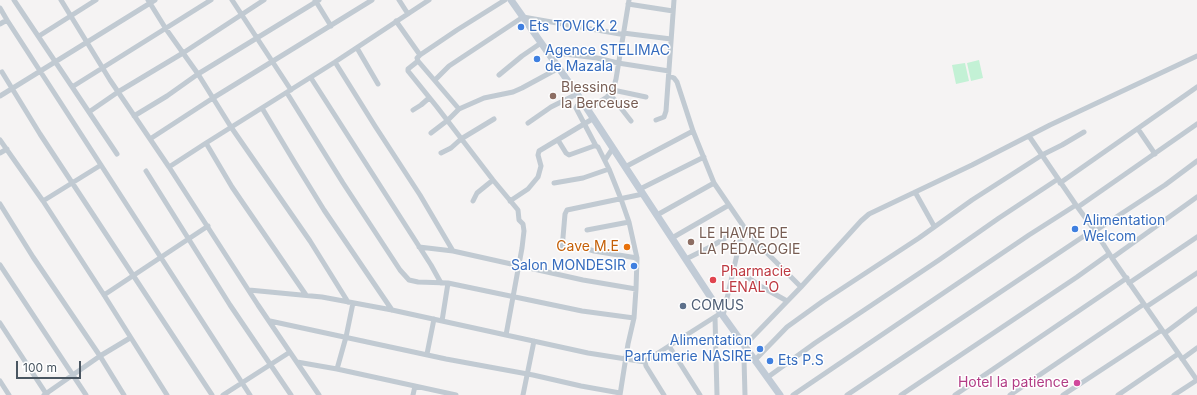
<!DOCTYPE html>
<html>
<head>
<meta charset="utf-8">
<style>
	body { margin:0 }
	#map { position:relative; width:1197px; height:395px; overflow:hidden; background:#f5f3f3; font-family:Inter,sans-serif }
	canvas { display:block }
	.scale { position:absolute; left:16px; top:361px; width:65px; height:18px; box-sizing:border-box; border:2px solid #4a5661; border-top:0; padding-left:5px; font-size:12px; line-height:14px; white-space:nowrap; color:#4a5661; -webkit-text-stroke:3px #fff; paint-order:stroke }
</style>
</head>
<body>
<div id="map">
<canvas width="1197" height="395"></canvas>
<div class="scale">100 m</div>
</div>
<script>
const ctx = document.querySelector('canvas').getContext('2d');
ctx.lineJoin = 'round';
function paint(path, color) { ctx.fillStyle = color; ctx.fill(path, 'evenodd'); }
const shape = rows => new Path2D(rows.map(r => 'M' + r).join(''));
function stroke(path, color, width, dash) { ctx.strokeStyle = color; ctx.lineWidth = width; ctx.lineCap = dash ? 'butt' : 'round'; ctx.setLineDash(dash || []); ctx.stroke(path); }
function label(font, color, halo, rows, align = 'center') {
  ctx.font = font + ' Inter,sans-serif'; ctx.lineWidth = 3; ctx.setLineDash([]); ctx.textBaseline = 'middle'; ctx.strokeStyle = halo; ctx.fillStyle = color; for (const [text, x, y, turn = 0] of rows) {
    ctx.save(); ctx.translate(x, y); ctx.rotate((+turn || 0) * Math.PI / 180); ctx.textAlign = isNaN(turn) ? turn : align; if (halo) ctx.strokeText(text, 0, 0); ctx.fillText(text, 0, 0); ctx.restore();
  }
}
paint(shape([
	[979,60,983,78,971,81,967,63],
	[965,63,969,81,956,84,952,65]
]), '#c3f1d5');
stroke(shape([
	[14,0,117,154],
	[61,0,110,80,169,167,258,305,319,395],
	[148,0,166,29,198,74,231,127,310,241,348,302],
	[232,0,291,90],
	[315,0,331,26],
	[399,0,408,14],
	[628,4,673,11],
	[0,8,7,20,0,24],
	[7,20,250,395],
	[396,21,420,55],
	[39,36,96,0],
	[357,48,378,84],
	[548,52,597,58,618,63,669,71],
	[418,61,408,69,408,71,437,107,493,180,518,210,519,220,523,224,524,231,522,248,506,335],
	[335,62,375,126,420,195,453,251],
	[2,72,40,134,212,395],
	[499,75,522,56,541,43],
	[669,76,674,78,677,82,693,131,714,183,744,227,757,243,801,287],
	[311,78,431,265,441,283],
	[435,80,449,66,523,17,620,34,623,33,671,39],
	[72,87,211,0],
	[613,90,646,97],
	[287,93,343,183,400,270,409,280,418,282,448,283,582,311,634,318],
	[610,94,631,121],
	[0,96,155,0],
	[582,101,577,106,576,108,596,146],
	[262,108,295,163,324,210,392,310],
	[459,109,418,61,417,58,420,55,457,30,505,0],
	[588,109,607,97,613,90,616,79,629,0],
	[413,110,421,105,429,98],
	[89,112,118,92,183,53,264,0],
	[134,116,167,96,198,74,319,0],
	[656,120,664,117,666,111,674,0],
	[528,123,551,107,577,94],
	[1138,129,1155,154],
	[431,133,448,120,459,109,484,98,513,92,522,88,559,68],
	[1029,136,1076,205,1095,231,1112,258,1197,380],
	[150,139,213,98,372,0],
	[0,140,43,201,104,295,167,395],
	[558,140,566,153,569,155,594,146,596,146,598,147,609,169,621,199,629,222,637,258,636,289,634,318,628,344,620,395],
	[206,143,335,62,429,0],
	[0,153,7,149],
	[441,153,451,148,461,139,494,119],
	[605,160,613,148],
	[169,167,206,143,232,187,306,295],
	[625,167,693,131],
	[146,171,230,305,291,395],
	[554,183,583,178,609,169],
	[1060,183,1197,87],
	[640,189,704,157],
	[915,192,934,226],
	[43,201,101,165],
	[473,201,477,193,493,180],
	[510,201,528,189,538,177,541,166,538,155,539,151,594,118],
	[0,204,33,257,100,356,124,395],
	[1078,207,1197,124],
	[657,215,714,183],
	[587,230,629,222],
	[672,238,729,205],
	[575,245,594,251,637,258],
	[419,247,453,251,583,280,636,289],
	[562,249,565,214,567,210,643,194],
	[1112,258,1197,197],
	[686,259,712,246,744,227],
	[0,265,86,395],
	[734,268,762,287,787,301],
	[1129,283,1197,237],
	[249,290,322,297,392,310,588,353,645,362],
	[104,295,208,226],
	[1146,307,1197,273],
	[723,316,743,228],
	[715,317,717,395],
	[270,321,446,359,533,375,581,386,620,393],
	[442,321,448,283],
	[0,323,47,395],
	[1165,333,1197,309],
	[669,346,700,395],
	[744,346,801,287,861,221,869,214,972,165,1050,125,1197,56],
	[427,354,434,319],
	[1182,359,1197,348],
	[755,360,787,327,823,301,919,238,972,200,1042,155,1062,145,1084,132],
	[297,362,337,369,456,395],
	[645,362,647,360,721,313],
	[645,362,646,366,664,395],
	[337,369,346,337,353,303],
	[768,377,815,343,939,260,999,218,1058,179],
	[0,381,9,395],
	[44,395,100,356,130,338],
	[223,395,290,352],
	[413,395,415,386],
	[523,395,534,341],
	[745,395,744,359,745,355,749,351],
	[793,395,1029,235,1076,205],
	[847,395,1087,234,1095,231,1165,185,1197,161],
	[901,395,1077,277,1109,254],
	[955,395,1127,278],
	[1010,395,1144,304],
	[1063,395,1162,330],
	[1118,395,1178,354],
	[1174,395,1197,380]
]), '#c1cad2', 5);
stroke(shape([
	[511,0,582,101,721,313,780,395]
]), '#c1cbd6', 7);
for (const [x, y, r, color] of [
	[521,27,4,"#3f7fe0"],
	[537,59,4,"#3f7fe0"],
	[553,96,4,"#8d6e63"],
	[1075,229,4,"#3f7fe0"],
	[691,242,4,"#8d6e63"],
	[627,247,4,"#e8710a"],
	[634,266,4,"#3f7fe0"],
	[713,280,4,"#e0444e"],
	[683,306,4,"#5c6f8a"],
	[760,349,4,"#3f7fe0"],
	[770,361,4,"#3f7fe0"],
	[1077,383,4,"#d1479c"]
]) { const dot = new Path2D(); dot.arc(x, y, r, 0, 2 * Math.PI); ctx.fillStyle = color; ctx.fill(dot); stroke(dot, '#fff', 1.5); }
label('14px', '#366cbe', '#fff', [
	["Ets TOVICK 2",529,27],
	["Agence STELIMAC",545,51],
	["de Mazala",545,67],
	["Alimentation",1083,221],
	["Welcom",1083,237],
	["Salon MONDESIR",626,266,"right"],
	["Alimentation",752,341,"right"],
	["Parfumerie NASIRE",752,357,"right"],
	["Ets P.S",778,361]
], 'left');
label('14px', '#785e54', '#fff', [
	["Blessing",561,88],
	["la Berceuse",561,104],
	["LE HAVRE DE",699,234],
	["LA PÉDAGOGIE",699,250]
], 'left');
label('14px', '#c56008', '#fff', [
	["Cave M.E",619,247]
], 'right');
label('14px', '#be3a42', '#fff', [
	["Pharmacie",721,272],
	["LENAL'O",721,288]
], 'left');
label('14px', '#4e5e75', '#fff', [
	["COMUS",691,306]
], 'left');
label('14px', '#b23c85', '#fff', [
	["Hotel la patience",1069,383]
], 'right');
</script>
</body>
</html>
